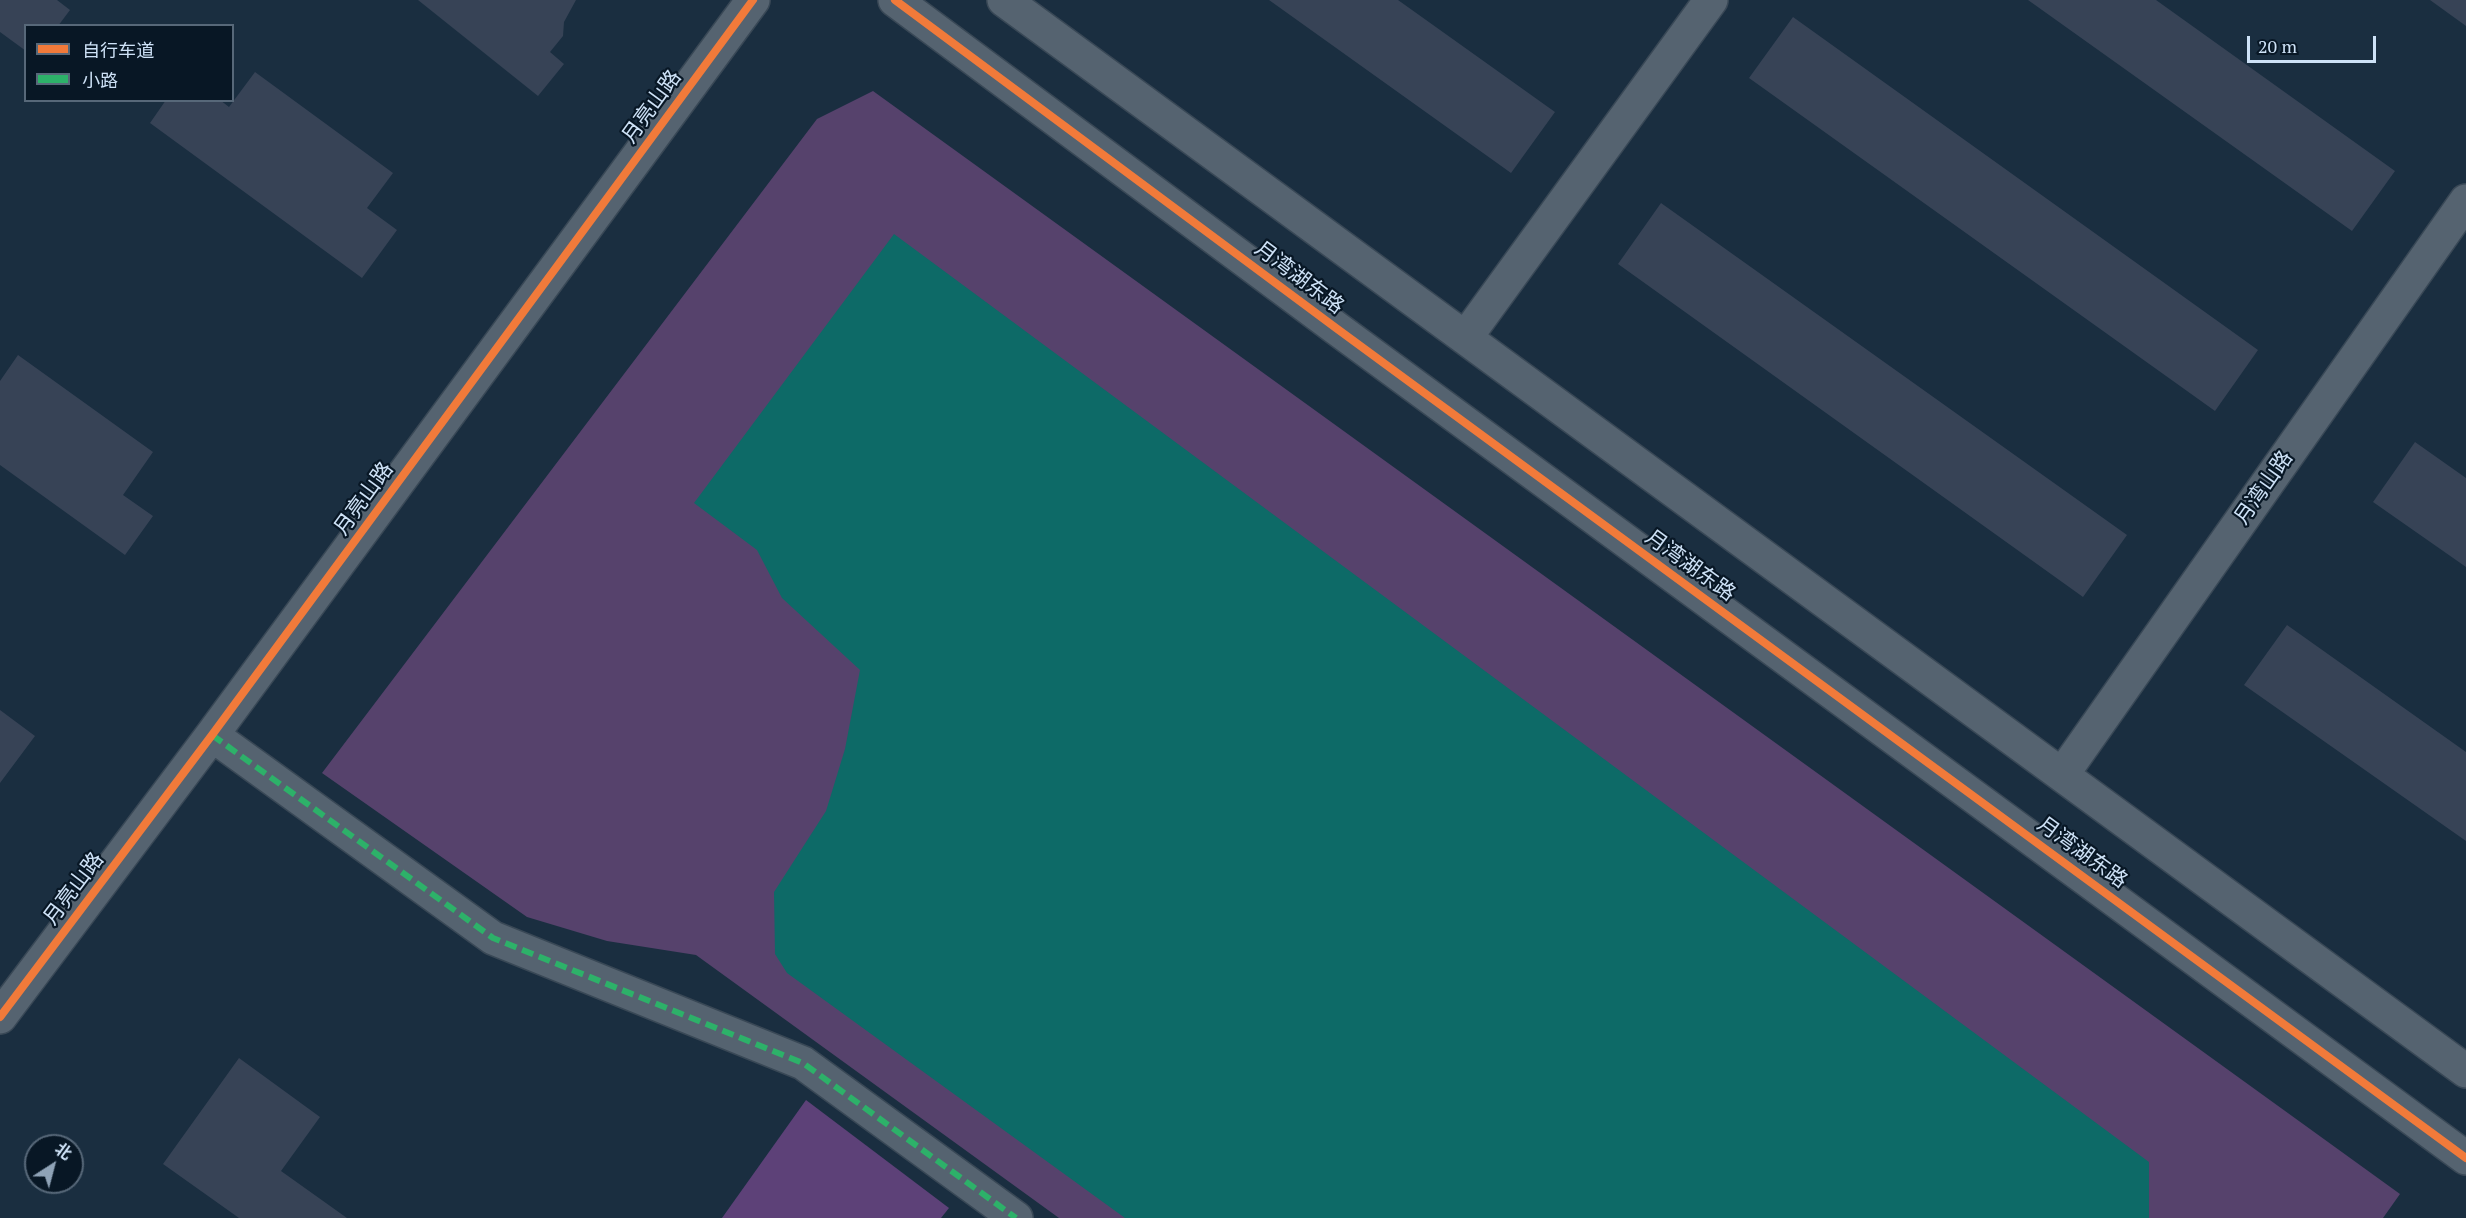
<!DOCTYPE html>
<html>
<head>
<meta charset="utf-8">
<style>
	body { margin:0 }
	#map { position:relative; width:2466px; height:1218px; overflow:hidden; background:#1a2e40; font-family:"PT Serif","Noto Sans SC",serif }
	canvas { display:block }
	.legend { position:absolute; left:24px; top:24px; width:210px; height:78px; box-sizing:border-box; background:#081725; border:2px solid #576879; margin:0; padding:8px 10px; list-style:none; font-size:18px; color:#cee2f7 }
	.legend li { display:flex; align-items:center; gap:12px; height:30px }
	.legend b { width:30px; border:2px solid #576879 }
	.north { position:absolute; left:24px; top:1134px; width:60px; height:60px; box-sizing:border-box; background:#081725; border:2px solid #576879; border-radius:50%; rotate:36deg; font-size:16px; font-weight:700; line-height:24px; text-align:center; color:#cee2f7 }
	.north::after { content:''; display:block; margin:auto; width:21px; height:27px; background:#8fa3b7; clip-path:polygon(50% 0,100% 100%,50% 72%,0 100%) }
	.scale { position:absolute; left:2247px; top:36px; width:129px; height:27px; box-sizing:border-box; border:3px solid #cee2f7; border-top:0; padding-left:8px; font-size:18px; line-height:21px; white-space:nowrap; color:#cee2f7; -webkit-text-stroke:4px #081725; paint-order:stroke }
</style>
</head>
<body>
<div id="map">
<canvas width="2466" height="1218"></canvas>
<ul class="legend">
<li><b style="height:8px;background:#f17a3a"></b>自行车道</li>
<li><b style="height:8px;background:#2db169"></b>小路</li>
</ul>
<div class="north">北</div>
<div class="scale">20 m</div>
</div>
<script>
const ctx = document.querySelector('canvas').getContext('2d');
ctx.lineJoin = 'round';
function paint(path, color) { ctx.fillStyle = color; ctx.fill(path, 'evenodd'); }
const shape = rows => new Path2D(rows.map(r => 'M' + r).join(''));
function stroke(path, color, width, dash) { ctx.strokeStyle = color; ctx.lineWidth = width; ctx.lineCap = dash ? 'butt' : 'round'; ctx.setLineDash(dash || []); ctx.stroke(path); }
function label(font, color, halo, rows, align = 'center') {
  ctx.font = font + ' "PT Serif","Noto Sans SC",serif'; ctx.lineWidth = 4.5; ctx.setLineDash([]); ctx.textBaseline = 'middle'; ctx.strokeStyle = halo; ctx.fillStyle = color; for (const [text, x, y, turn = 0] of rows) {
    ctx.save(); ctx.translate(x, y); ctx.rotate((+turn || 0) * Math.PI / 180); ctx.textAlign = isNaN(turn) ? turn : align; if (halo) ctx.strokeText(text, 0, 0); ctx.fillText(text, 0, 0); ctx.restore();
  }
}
paint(shape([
	[873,91,2400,1194,2383,1218,1059,1218,696,955,607,941,527,917,322,773,817,119]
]), '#56426c');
paint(shape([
	[806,1100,949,1208,941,1218,722,1218]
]), '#5d4178');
paint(shape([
	[894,234,2149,1162,2149,1218,1125,1218,787,973,775,954,774,892,826,811,845,749,860,670,782,598,757,550,694,503]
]), '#0d6a67');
paint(shape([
	[0,0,57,0,70,10,58,26,26,26,26,51,0,32],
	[418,0,576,0,564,22,563,36,550,52,564,64,538,96],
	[1269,0,1398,0,1555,112,1511,173],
	[2028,0,2156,0,2395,171,2352,231],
	[2430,0,2466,0,2466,26],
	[1793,17,2258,350,2215,411,1749,78],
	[255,72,393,173,367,208,397,230,362,278,150,123,166,100,220,100,229,107],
	[1661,203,2127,535,2083,597,1618,264],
	[18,355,153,452,123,495,153,516,125,555,0,465,0,381],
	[2415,442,2466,478,2466,567,2373,502],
	[2287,625,2466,752,2466,841,2244,685],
	[0,710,35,736,0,783],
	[239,1058,320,1117,281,1171,347,1218,239,1218,163,1164]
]), '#374356');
const minor = shape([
	[895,0,1336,328,2466,1158],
	[1004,0,2466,1071],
	[1466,337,1711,0],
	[212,735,493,938,803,1063,1016,1218],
	[2062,775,2466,201],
	[0,1017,212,735,753,0]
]);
stroke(minor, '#394856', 36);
stroke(minor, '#556370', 33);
stroke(shape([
	[212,735,493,938,803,1063,1016,1218]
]), '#2db169', 6, [12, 6]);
stroke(shape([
	[895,0,1336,328,2466,1158],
	[0,1017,212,735,753,0]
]), '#f17a3a', 8);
label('21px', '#cee2f7', '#081725', [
	["月亮山路",652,107,-54],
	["月湾湖东路",1299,278,37],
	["月湾山路",2264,488,-55],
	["月亮山路",364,499,-54],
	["月湾湖东路",1690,566,36],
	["月湾湖东路",2082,853,36],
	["月亮山路",74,889,-53]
]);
</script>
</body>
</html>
